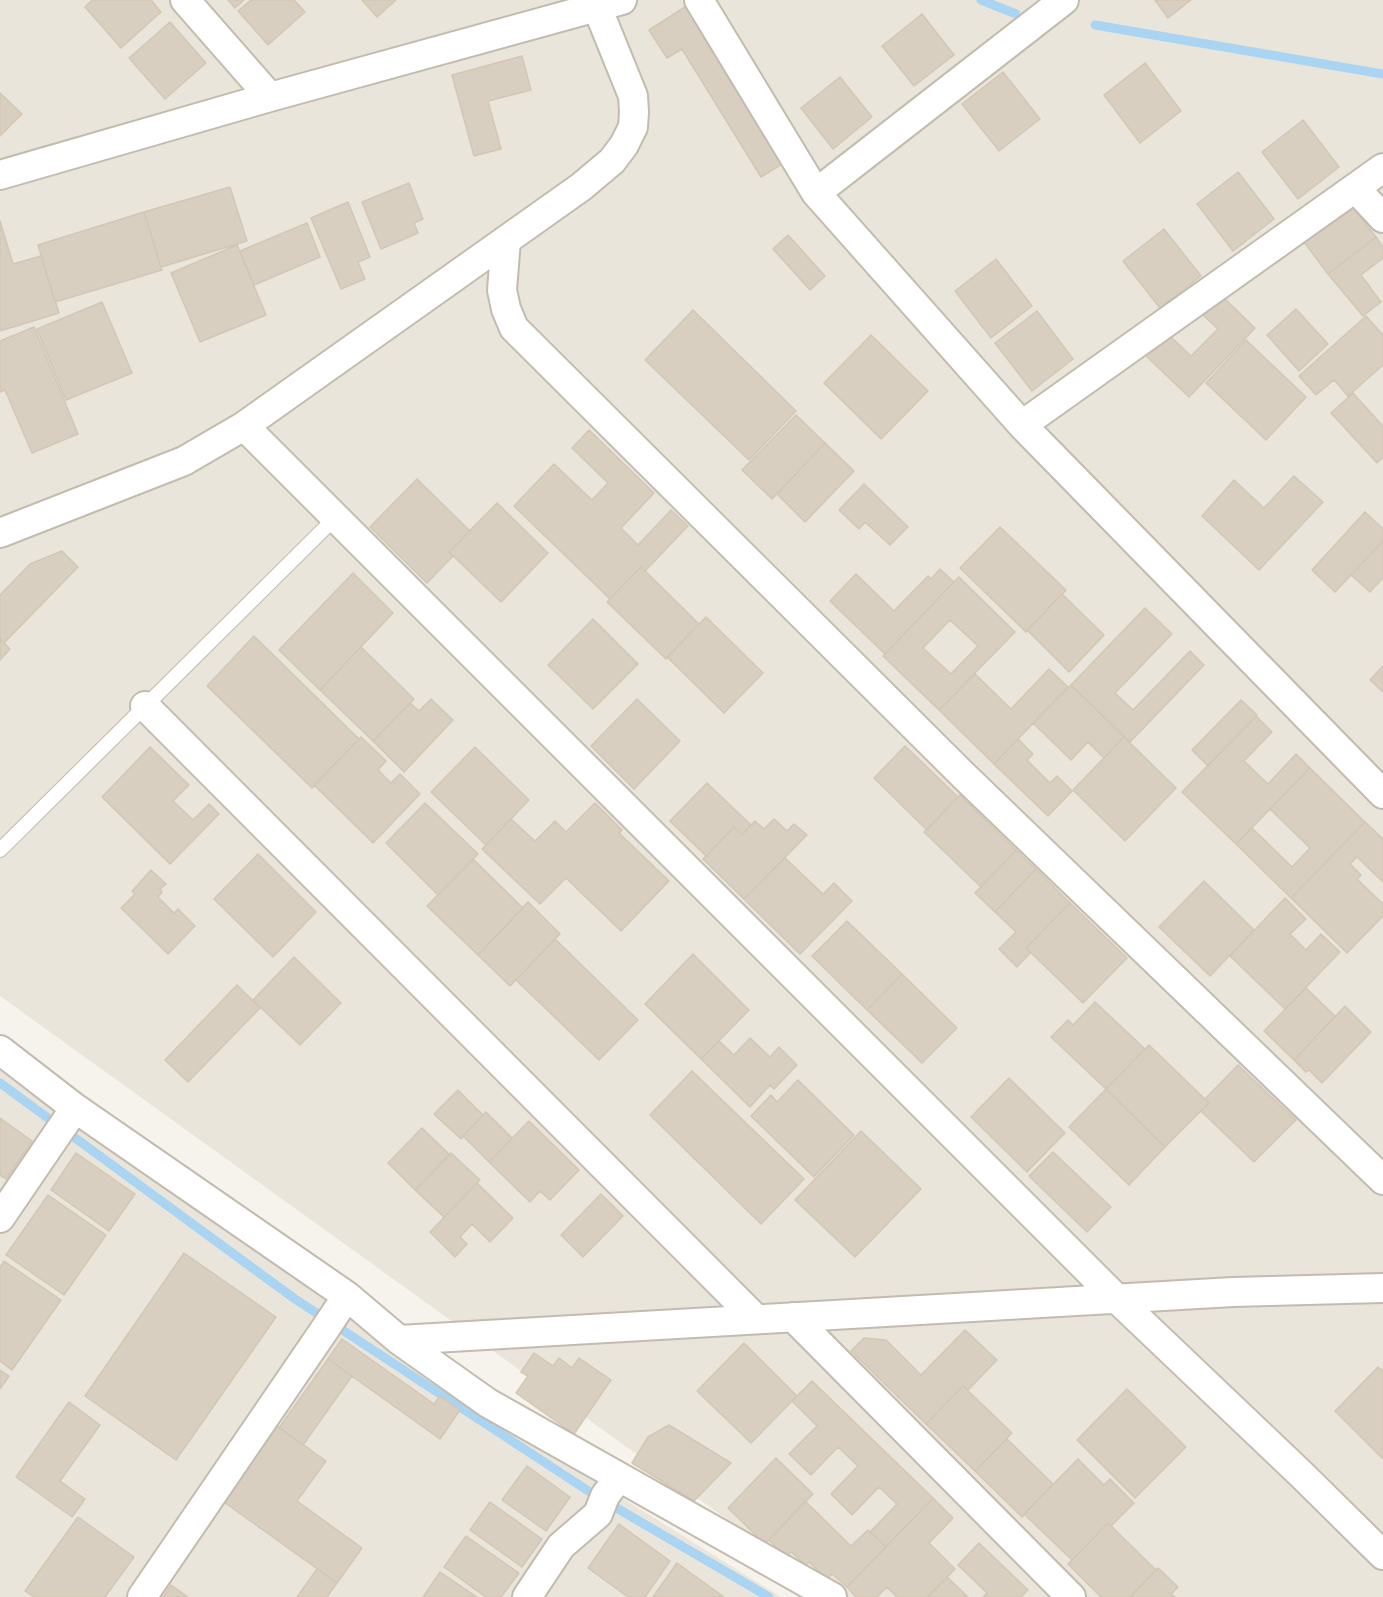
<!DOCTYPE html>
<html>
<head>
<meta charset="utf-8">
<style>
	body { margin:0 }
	canvas { display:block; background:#f6f3ec }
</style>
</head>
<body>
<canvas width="1383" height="1597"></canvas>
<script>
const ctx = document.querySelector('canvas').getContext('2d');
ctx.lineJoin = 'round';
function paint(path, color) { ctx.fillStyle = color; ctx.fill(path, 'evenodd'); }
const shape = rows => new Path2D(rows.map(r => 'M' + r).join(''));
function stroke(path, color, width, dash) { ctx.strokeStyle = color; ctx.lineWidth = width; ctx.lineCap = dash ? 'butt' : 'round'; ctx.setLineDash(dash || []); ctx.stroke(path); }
paint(shape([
	[0,0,1383,0,1383,1597,835,1597,0,996],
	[0,1061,434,1381,781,1597,0,1597]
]), '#eae5da');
stroke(shape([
	[981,0,1016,14],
	[1095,25,1383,74],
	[0,1083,295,1299,596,1496,769,1597]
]), '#a9d4f2', 9);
const building = shape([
	[92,0,151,0,161,12,121,48,85,7,92,0],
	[228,0,244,0,235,8,228,0],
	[251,0,294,0,305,12,268,45,238,11,251,0],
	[362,0,396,0,377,17,362,0],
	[1155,0,1191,0,1168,18,1155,0],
	[688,5,785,162,761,177,682,49,667,58,649,30,688,5],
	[922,14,954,55,914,86,882,46,922,14],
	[170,22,206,63,165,99,129,58,170,22],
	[522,56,531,90,488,101,501,149,474,156,452,75,522,56],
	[1145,63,1181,111,1140,143,1104,95,1145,63],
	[1003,72,1040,119,999,151,962,104,1003,72],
	[840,77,872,117,833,149,801,108,840,77],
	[0,93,22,114,0,136,0,93],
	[1303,120,1339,167,1298,199,1262,152,1303,120],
	[1238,172,1274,219,1233,251,1197,204,1238,172],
	[409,183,423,219,414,223,418,233,381,249,362,202,409,183],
	[230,187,247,241,161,267,144,212,230,187],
	[348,202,370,257,358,262,365,279,341,289,311,218,348,202],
	[1351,205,1376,237,1328,274,1304,242,1351,205],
	[144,212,162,270,55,302,38,245,144,212],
	[0,221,13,264,41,256,59,313,0,331,0,221],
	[307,223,320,257,254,285,240,251,307,223],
	[1164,229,1201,276,1160,308,1123,261,1164,229],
	[788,235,825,276,810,290,773,249,788,235],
	[1376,237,1383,247,1383,258,1361,275,1381,302,1363,316,1328,274,1376,237],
	[237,245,266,315,200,342,171,273,237,245],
	[996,259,1032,306,991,338,955,291,996,259],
	[1225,299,1255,328,1189,397,1142,352,1170,336,1191,356,1218,329,1202,314,1225,299],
	[102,302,132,373,66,400,37,329,102,302],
	[1296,309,1328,344,1299,371,1267,335,1296,309],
	[693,310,796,411,749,460,645,360,693,310],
	[1037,311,1073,359,1032,391,995,343,1037,311],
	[1366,316,1383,335,1383,365,1348,396,1334,380,1316,395,1299,376,1366,316],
	[34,327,78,434,32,453,5,390,0,392,0,341,34,327],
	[871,335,928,391,881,439,824,383,871,335],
	[1246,340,1306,397,1266,440,1206,383,1246,340],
	[1353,393,1383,426,1383,457,1377,463,1331,413,1353,393],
	[796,415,825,443,772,499,742,470,796,415],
	[589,430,654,493,621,528,638,545,671,510,688,526,645,571,641,567,610,599,514,506,554,464,592,500,608,483,572,448,589,430],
	[825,443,854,471,805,522,777,494,825,443],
	[1294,476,1323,502,1259,570,1202,516,1234,480,1264,508,1294,476],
	[417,479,470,531,449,552,453,556,427,583,370,527,417,479],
	[864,484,908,527,890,545,865,522,859,529,839,510,864,484],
	[497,503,548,553,501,602,449,552,497,503],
	[1365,512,1383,529,1383,541,1335,592,1312,570,1365,512],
	[1000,527,1066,590,1026,632,960,568,1000,527],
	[1383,541,1383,578,1370,592,1351,575,1383,541],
	[62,551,78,567,4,643,0,639,0,595,30,564,62,551],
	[641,567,699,624,666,659,607,602,641,567],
	[940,569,954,582,885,654,830,601,856,574,894,611,928,576,931,579,940,569],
	[353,573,393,613,320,690,279,650,353,573],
	[959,577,1015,632,939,710,883,656,959,577],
	[950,620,978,646,951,674,923,648,950,620],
	[1062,594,1104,635,1069,672,1027,630,1062,594],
	[1145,608,1172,634,1115,693,1133,710,1190,651,1204,665,1130,742,1071,685,1145,608],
	[706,617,763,673,724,713,667,657,706,617],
	[593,619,638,664,593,709,548,665,593,619],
	[254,636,359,739,312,788,207,686,254,636],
	[0,639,10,649,0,660,0,639],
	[361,647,414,699,373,741,320,690,361,647],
	[1383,666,1383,692,1370,680,1383,666],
	[1049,669,1068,687,994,764,939,710,975,674,1011,709,1049,669],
	[1071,685,1124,737,1104,758,1088,742,1071,760,1033,723,1071,685],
	[431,699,453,720,404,772,373,741,410,703,419,711,431,699],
	[637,699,680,741,634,789,591,746,637,699],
	[1241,700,1257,715,1208,766,1192,750,1241,700],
	[1256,716,1272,732,1244,761,1268,784,1296,754,1310,768,1236,844,1182,792,1256,716],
	[361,737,386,761,378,770,391,783,400,774,420,794,373,843,314,785,361,737],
	[1124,737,1176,788,1125,841,1073,790,1124,737],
	[1018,739,1033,754,1027,760,1050,783,1057,776,1072,791,1048,816,994,764,1018,739],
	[905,746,958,797,927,830,874,778,905,746],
	[150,747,189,785,173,801,193,820,209,804,219,814,170,864,102,797,150,747],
	[475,747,529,800,486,845,431,792,475,747],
	[1310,768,1365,822,1291,898,1236,844,1252,828,1292,867,1310,848,1270,809,1310,768],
	[707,783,751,825,742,835,734,827,706,856,670,821,707,783],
	[960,795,1016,850,981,887,924,832,960,795],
	[425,803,478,854,438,895,386,843,425,803],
	[595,803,622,830,619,833,669,881,621,931,566,878,540,904,482,849,511,819,535,841,555,821,566,832,595,803],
	[774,819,787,831,794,824,807,835,744,899,703,859,734,827,742,835,755,821,764,829,774,819],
	[1365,822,1383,839,1383,882,1357,857,1350,864,1361,875,1357,879,1383,904,1383,916,1347,953,1291,898,1365,822],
	[1016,850,1036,869,995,912,975,893,1016,850],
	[258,854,316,912,273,957,214,899,258,854],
	[785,858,823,894,834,883,852,901,800,954,744,899,785,858],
	[473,859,523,908,478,955,427,906,473,859],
	[1036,869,1070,903,1026,948,1031,952,1017,967,999,949,1016,932,995,912,1036,869],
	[151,870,166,884,160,889,162,892,158,897,174,913,178,909,195,926,168,954,121,908,135,894,132,891,151,870],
	[1204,881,1254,930,1210,976,1159,927,1204,881],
	[1285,898,1306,919,1290,934,1306,950,1321,934,1340,952,1285,1009,1230,956,1285,898],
	[528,902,560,934,510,986,478,955,528,902],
	[1070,903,1127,958,1083,1003,1026,948,1070,903],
	[847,921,902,974,867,1010,812,956,847,921],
	[555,939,638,1020,599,1060,516,980,555,939],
	[693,954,749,1010,701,1059,645,1004,693,954],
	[294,957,341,1003,300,1045,253,1000,294,957],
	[902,974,957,1028,922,1063,867,1010,902,974],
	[237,985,260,1008,188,1082,165,1060,237,985],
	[1306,988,1335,1016,1294,1060,1264,1031,1306,988],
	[1095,1002,1145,1049,1106,1089,1051,1037,1068,1020,1073,1025,1095,1002],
	[1345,1006,1371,1032,1322,1083,1309,1070,1306,1072,1294,1060,1345,1006],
	[750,1038,770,1057,779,1047,797,1065,774,1089,770,1085,750,1107,701,1059,719,1041,734,1055,750,1038],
	[1149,1045,1209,1103,1165,1147,1106,1089,1149,1045],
	[1238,1065,1296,1120,1254,1162,1201,1111,1209,1103,1205,1099,1238,1065],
	[692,1071,804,1179,761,1224,650,1115,692,1071],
	[1009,1078,1065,1133,1027,1172,971,1117,1009,1078],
	[798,1080,854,1135,814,1177,751,1116,771,1095,777,1102,798,1080],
	[1106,1089,1165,1147,1129,1185,1069,1127,1106,1089],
	[458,1090,483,1115,461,1139,434,1114,458,1090],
	[486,1112,512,1138,489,1162,463,1136,486,1112],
	[0,1118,32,1141,6,1179,0,1175,0,1118],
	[529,1121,579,1170,550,1200,540,1191,530,1202,489,1162,529,1121],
	[422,1128,450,1155,415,1190,388,1163,422,1128],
	[861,1131,921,1189,855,1257,795,1200,861,1131],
	[1053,1152,1111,1207,1087,1232,1029,1176,1053,1152],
	[76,1153,135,1194,109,1231,51,1190,76,1153],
	[451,1153,480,1180,444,1217,415,1190,451,1153],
	[477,1183,513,1218,490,1242,472,1224,460,1237,467,1244,455,1257,430,1232,477,1183],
	[601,1194,623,1216,583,1257,561,1235,601,1194],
	[48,1195,106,1235,64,1295,6,1255,48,1195],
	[184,1253,276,1317,176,1460,85,1396,184,1253],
	[4,1261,61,1300,12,1370,0,1361,0,1267,4,1261],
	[965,1330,997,1360,968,1390,963,1386,926,1424,851,1351,864,1338,886,1340,921,1375,965,1330],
	[342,1339,434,1404,440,1396,460,1410,440,1439,328,1359,342,1339],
	[744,1343,797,1396,751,1443,697,1391,744,1343],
	[534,1353,553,1366,559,1358,572,1368,579,1358,611,1380,574,1434,516,1393,528,1376,521,1372,534,1353],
	[328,1359,352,1376,303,1445,279,1428,328,1359],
	[1378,1367,1383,1371,1383,1459,1335,1411,1378,1367],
	[0,1370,9,1376,0,1389,0,1370],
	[812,1381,933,1498,886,1547,870,1532,897,1504,879,1487,852,1515,831,1494,858,1466,838,1447,811,1475,789,1454,817,1426,792,1401,812,1381],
	[963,1386,1012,1433,975,1471,926,1424,963,1386],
	[1127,1389,1186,1447,1135,1498,1077,1440,1127,1389],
	[69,1402,100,1425,60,1481,85,1499,72,1517,16,1477,69,1402],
	[272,1422,326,1461,297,1501,362,1548,337,1583,221,1500,272,1422],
	[669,1425,731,1463,694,1501,632,1463,648,1437,669,1425],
	[1007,1439,1053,1484,1022,1517,975,1471,1007,1439],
	[776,1458,813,1494,765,1544,728,1508,776,1458],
	[1078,1459,1104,1485,1110,1479,1134,1503,1111,1526,1108,1523,1072,1560,1024,1514,1078,1459],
	[527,1466,570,1497,546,1531,502,1500,527,1466],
	[933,1498,953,1518,929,1543,955,1569,927,1597,897,1597,887,1587,877,1597,856,1597,847,1587,933,1498],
	[805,1501,851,1546,868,1530,886,1547,847,1587,832,1574,827,1579,809,1562,806,1565,791,1552,786,1557,769,1540,805,1501],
	[490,1502,542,1539,522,1567,470,1530,490,1502],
	[78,1517,134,1557,105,1597,34,1597,25,1591,78,1517],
	[1108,1523,1156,1570,1130,1597,1101,1597,1068,1564,1108,1523],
	[619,1524,670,1561,645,1597,628,1597,588,1568,619,1524],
	[466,1536,519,1573,501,1597,486,1597,444,1567,466,1536],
	[979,1543,1028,1590,1021,1597,983,1597,987,1593,958,1565,979,1543],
	[677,1563,724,1597,653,1597,677,1563],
	[1158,1568,1178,1587,1171,1594,1175,1597,1130,1597,1158,1568],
	[317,1569,337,1583,327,1597,297,1597,317,1569],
	[440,1572,477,1597,423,1597,440,1572],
	[947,1577,968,1597,928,1597,947,1577],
	[171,1585,188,1597,163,1597,171,1585]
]);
paint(building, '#d8cfc1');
stroke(building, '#d3c7b4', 1.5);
const service = shape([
	[0,850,335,518]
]);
const minor = shape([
	[185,0,270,97],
	[699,0,816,193,1022,425,1383,794],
	[0,175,270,97,622,0],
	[1356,189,1383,218],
	[816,193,1064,0],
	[506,240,502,290,506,309,514,328,962,774,1383,1180],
	[1022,425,1383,168],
	[244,426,1116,1298,1302,1475,1383,1555],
	[0,533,184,461,244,426,581,187,612,161,624,145,633,127,634,112,633,96,597,7],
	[145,706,756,1319],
	[0,1050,75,1108,347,1296,399,1340,488,1403,832,1597],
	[0,1218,75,1108],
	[793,1317,1071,1597],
	[399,1340,1233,1292,1383,1288],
	[142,1597,323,1332,347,1296],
	[527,1597,561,1546,598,1514,605,1496,619,1477]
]);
stroke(service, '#c2bbae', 16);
stroke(minor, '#c2bbae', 32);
stroke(service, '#fff', 14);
stroke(minor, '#fff', 28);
</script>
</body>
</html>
